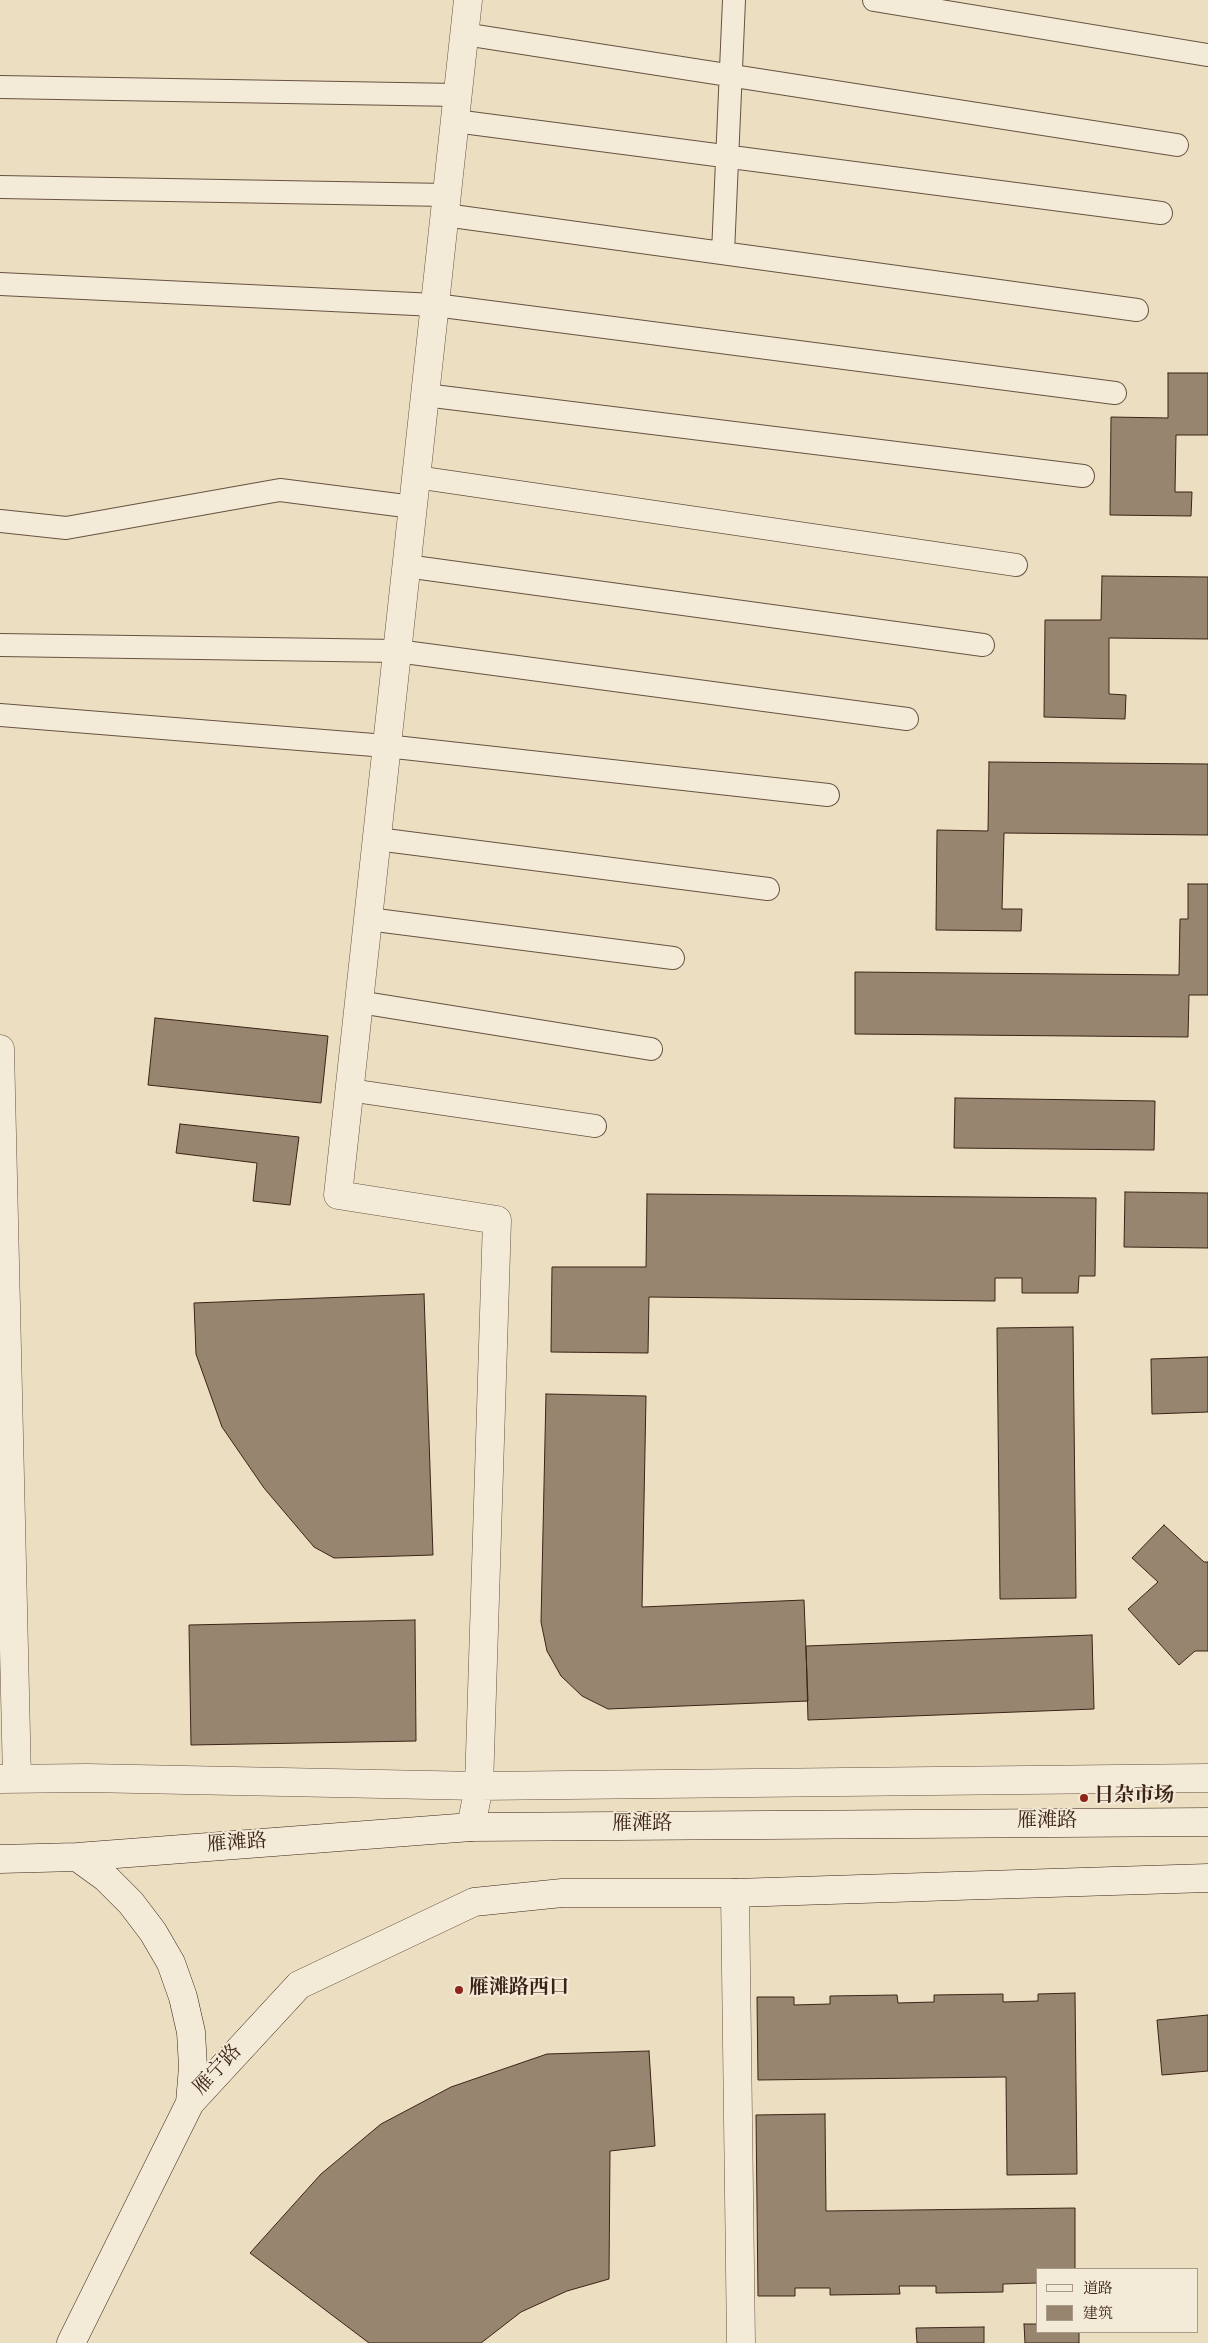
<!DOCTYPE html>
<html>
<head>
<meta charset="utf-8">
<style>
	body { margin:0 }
	#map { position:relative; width:1208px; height:2343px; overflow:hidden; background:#ecdfc1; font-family:"Sorts Mill Goudy","Noto Serif SC",serif }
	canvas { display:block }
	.legend { position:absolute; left:1036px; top:2268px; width:162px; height:65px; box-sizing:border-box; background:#f3ead7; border:1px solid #aa9a8a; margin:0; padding:6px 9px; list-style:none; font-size:15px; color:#3c2317 }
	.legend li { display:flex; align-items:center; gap:10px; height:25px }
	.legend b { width:25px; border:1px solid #aa9a8a }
</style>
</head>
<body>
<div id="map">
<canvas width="1208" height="2343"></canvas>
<ul class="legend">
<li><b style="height:6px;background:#f3ead7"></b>道路</li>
<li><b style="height:14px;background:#98856f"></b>建筑</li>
</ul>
</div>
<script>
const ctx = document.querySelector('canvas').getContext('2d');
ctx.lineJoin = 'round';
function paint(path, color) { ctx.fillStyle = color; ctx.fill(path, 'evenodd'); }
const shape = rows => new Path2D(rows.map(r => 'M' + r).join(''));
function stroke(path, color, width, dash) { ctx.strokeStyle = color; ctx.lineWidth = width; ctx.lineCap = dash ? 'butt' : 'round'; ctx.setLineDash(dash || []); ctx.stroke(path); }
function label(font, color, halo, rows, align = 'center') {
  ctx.font = font + ' "Sorts Mill Goudy","Noto Serif SC",serif'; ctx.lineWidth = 4; ctx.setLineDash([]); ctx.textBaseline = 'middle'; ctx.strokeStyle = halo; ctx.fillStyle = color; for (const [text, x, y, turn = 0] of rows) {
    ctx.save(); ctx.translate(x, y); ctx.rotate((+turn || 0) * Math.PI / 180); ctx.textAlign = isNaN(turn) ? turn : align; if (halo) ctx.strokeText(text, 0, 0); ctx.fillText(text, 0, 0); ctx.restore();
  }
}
const building = shape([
	[1168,373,1208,373,1208,435,1176,435,1175,492,1192,492,1191,516,1110,515,1111,417,1168,418,1168,373],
	[1102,576,1208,577,1208,639,1109,638,1109,694,1126,695,1125,719,1044,717,1045,620,1101,620,1102,576],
	[989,762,1208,764,1208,835,1004,833,1002,909,1022,909,1021,931,936,930,937,830,988,831,989,762],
	[1188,884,1208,884,1208,995,1189,995,1188,1037,855,1034,855,972,1179,975,1180,919,1188,919,1188,884],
	[155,1018,328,1036,321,1103,148,1085,155,1018],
	[955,1098,1155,1101,1154,1150,954,1148,955,1098],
	[180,1124,299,1137,290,1205,253,1201,257,1163,176,1153,180,1124],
	[1125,1192,1208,1193,1208,1248,1124,1247,1125,1192],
	[647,1194,1096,1198,1095,1276,1079,1276,1078,1293,1022,1293,1022,1278,995,1278,995,1301,649,1297,648,1353,551,1352,552,1267,646,1267,647,1194],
	[424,1294,433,1555,334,1558,314,1547,264,1488,222,1427,196,1354,194,1303,424,1294],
	[1073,1327,1076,1598,1000,1599,997,1328,1073,1327],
	[1208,1357,1208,1412,1152,1414,1151,1359,1208,1357],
	[546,1394,646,1396,642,1607,804,1600,808,1701,608,1709,582,1696,561,1676,547,1651,541,1622,546,1394],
	[1164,1525,1204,1562,1208,1562,1208,1651,1195,1651,1179,1665,1128,1609,1158,1582,1132,1558,1164,1525],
	[415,1620,416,1741,191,1745,189,1625,415,1620],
	[1092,1635,1094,1709,808,1720,806,1646,1092,1635],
	[1075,1993,1077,2174,1007,2175,1006,2077,758,2080,757,1997,794,1997,794,2005,830,2004,830,1996,897,1995,898,2003,934,2002,934,1995,1003,1994,1003,2002,1038,2001,1038,1994,1075,1993],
	[1208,2015,1208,2071,1162,2075,1157,2020,1208,2015],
	[649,2051,655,2146,610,2151,609,2279,567,2291,521,2312,481,2343,369,2343,250,2253,321,2174,381,2124,451,2087,547,2054,649,2051],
	[825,2114,826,2211,1075,2208,1075,2269,1037,2269,1037,2283,1003,2284,1003,2292,936,2293,936,2286,899,2286,900,2294,830,2295,830,2288,795,2288,795,2296,758,2296,756,2115,825,2114],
	[1024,2324,1037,2324,1037,2332,1079,2332,1079,2343,1025,2343,1024,2324],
	[984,2327,984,2343,917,2343,916,2328,984,2327]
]);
paint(building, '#98856f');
stroke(building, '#3c2317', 1);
const lane = shape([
	[874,0,1207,55],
	[464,34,1177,145],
	[0,87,457,95],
	[455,121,1161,213],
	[0,187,447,195],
	[445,215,1137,310],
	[723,253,734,0],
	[0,284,435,305,1115,393],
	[425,395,1083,476],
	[416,477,1016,565],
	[0,521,66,528,280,490,413,507],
	[406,566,983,645],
	[0,645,397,651,907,719],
	[0,715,386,746,828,795],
	[377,839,768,889],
	[368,919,673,958],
	[359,1002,651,1049],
	[349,1090,595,1126]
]);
const street = shape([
	[468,0,338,1195,497,1220,479,1786,471,1827],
	[0,1049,17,1779],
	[0,1779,87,1778,479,1786,1208,1778],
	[735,1893,741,2343]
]);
const secondary = shape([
	[77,1857,106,1878,131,1903,153,1932,171,1963,183,1997,191,2032,193,2067,190,2103],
	[0,1859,77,1857,471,1827,1208,1822],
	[71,2343,190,2103,299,1985,474,1902,562,1893,735,1893,1208,1878]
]);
stroke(lane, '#685242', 24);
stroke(street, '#685242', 29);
stroke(secondary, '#3c2317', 29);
stroke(lane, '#f3ead7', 22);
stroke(street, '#f3ead7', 28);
stroke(secondary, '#f3ead7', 28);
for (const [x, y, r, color] of [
	[1084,1798,5,"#8f2418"],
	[459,1990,5,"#8f2418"]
]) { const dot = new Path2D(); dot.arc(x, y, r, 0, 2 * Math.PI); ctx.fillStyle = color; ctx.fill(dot); stroke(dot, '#f3ead7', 2); }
label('bold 20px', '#3c2317', '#f3ead7', [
	["日杂市场",1094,1798],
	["雁滩路西口",469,1990]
], 'left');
label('20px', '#3c2317', '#f3ead7', [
	["雁滩路",1047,1823],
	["雁滩路",642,1826],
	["雁滩路",237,1845,-4],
	["雁宁路",219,2071,-47]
]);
</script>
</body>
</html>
